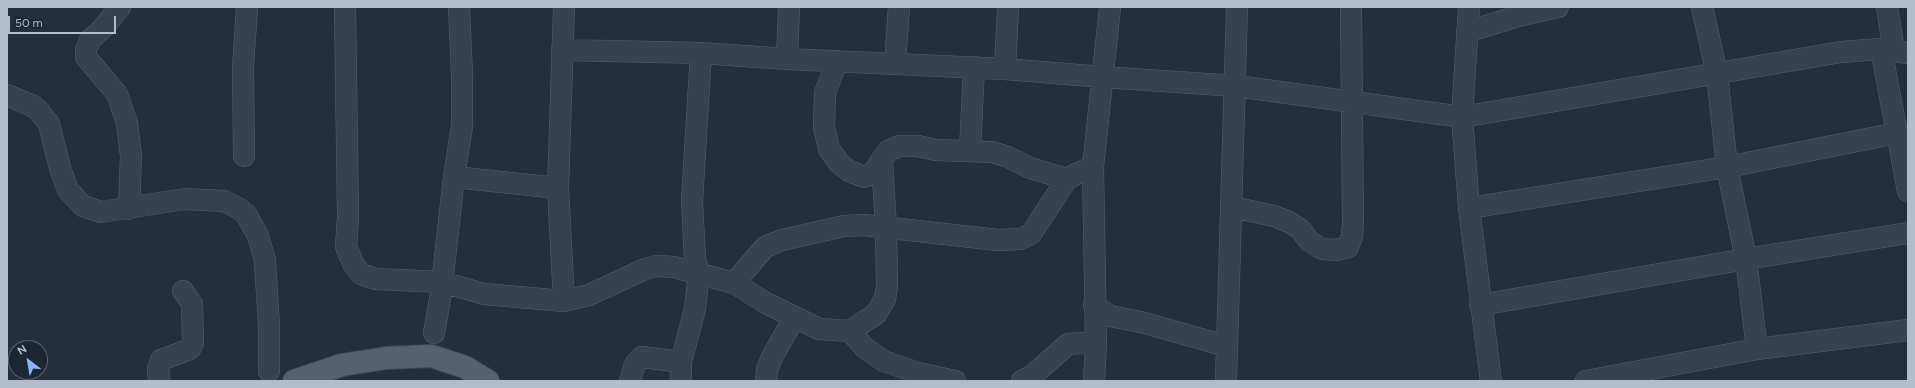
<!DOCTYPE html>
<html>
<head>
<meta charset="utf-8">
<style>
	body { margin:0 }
	#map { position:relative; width:1915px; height:388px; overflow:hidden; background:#242f3e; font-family:Figtree,sans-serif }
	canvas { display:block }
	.frame { position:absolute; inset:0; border:8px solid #b4bcc9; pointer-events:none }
	.north { position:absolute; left:8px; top:340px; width:40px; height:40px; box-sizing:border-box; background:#1d2633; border:1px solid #59626f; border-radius:50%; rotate:329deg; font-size:11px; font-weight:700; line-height:16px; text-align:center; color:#b4bcc9 }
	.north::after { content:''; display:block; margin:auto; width:14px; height:18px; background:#8ab4f8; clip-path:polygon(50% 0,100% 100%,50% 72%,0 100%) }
	.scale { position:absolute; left:8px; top:16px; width:108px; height:18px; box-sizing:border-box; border:2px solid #b4bcc9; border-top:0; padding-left:5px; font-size:12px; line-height:14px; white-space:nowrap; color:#b4bcc9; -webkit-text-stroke:3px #1d2633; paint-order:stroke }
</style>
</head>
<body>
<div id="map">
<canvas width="1915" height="388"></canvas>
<div class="frame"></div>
<div class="north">N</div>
<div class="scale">50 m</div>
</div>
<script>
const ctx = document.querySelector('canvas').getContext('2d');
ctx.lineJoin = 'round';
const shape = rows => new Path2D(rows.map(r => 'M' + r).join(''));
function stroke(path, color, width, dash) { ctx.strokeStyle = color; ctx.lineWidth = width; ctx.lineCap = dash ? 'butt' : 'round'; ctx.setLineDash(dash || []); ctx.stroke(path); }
const minor = shape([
	[120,7,102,29,90,40,86,50,86,57,117,94,127,123,131,156,129,209],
	[345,7,348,217,346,247,354,265,361,274,376,279,442,282,484,294,564,301,589,295,645,269,656,266,674,267,734,283,766,303,819,329,850,331,865,348,884,361,918,373],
	[564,7,558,188,564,301],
	[1469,7,1462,117,1469,208,1491,381],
	[1702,7,1717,74,1727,167,1746,259,1757,349],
	[1887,7,1894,51],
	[1467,32,1518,16,1558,7],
	[1881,49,1908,191],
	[562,50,701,53,787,59,1005,69,1103,77,1236,86,1462,117,1841,52,1881,49,1908,53],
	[787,59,789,7],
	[837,61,825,93,824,127,829,149,839,163,849,171,864,177,872,174,888,151,899,146,918,146,936,150,992,152,1008,157,1030,168,1067,179],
	[895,63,899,7],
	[1005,69,1008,7],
	[7,95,33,106,39,111,49,124,60,168,68,190,83,206,101,212,185,199,224,201,238,208,246,214,258,236,265,260,269,327,269,371],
	[970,151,974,67],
	[244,156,243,67,247,7],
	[454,177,558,188],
	[1232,207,1274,216,1289,222,1300,229,1309,241,1322,249,1336,250,1348,247,1352,236,1353,224,1351,7],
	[1469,208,1727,167,1897,133],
	[734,283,765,247,782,240,844,226,864,225,998,240,1021,239,1031,234,1067,179,1078,173,1093,167],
	[1094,305,1110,316,1141,322,1226,346],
	[1480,305,1746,259,1908,233],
	[850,331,876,314,885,299,887,286,886,227,882,162],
	[434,333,441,293,454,177,462,126,462,75,459,7],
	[159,381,158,369,161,360,190,349,193,343,192,304,183,291],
	[630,381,635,364,642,357,681,362],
	[681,381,681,362,695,309,699,272,695,260,692,201,701,53],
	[766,381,767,370,772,357,794,318],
	[916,381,918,373,955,381],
	[1022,381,1033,375,1068,344,1096,342],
	[1094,381,1096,342,1093,167,1110,7],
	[1226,381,1237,7],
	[1586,381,1757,349,1908,330]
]);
const major = shape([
	[294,381,342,365,386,358,431,356,465,367,488,381]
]);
stroke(minor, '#565f6c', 22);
stroke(major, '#414a57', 24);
stroke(minor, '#38414e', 21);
stroke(major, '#56606e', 22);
</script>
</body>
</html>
